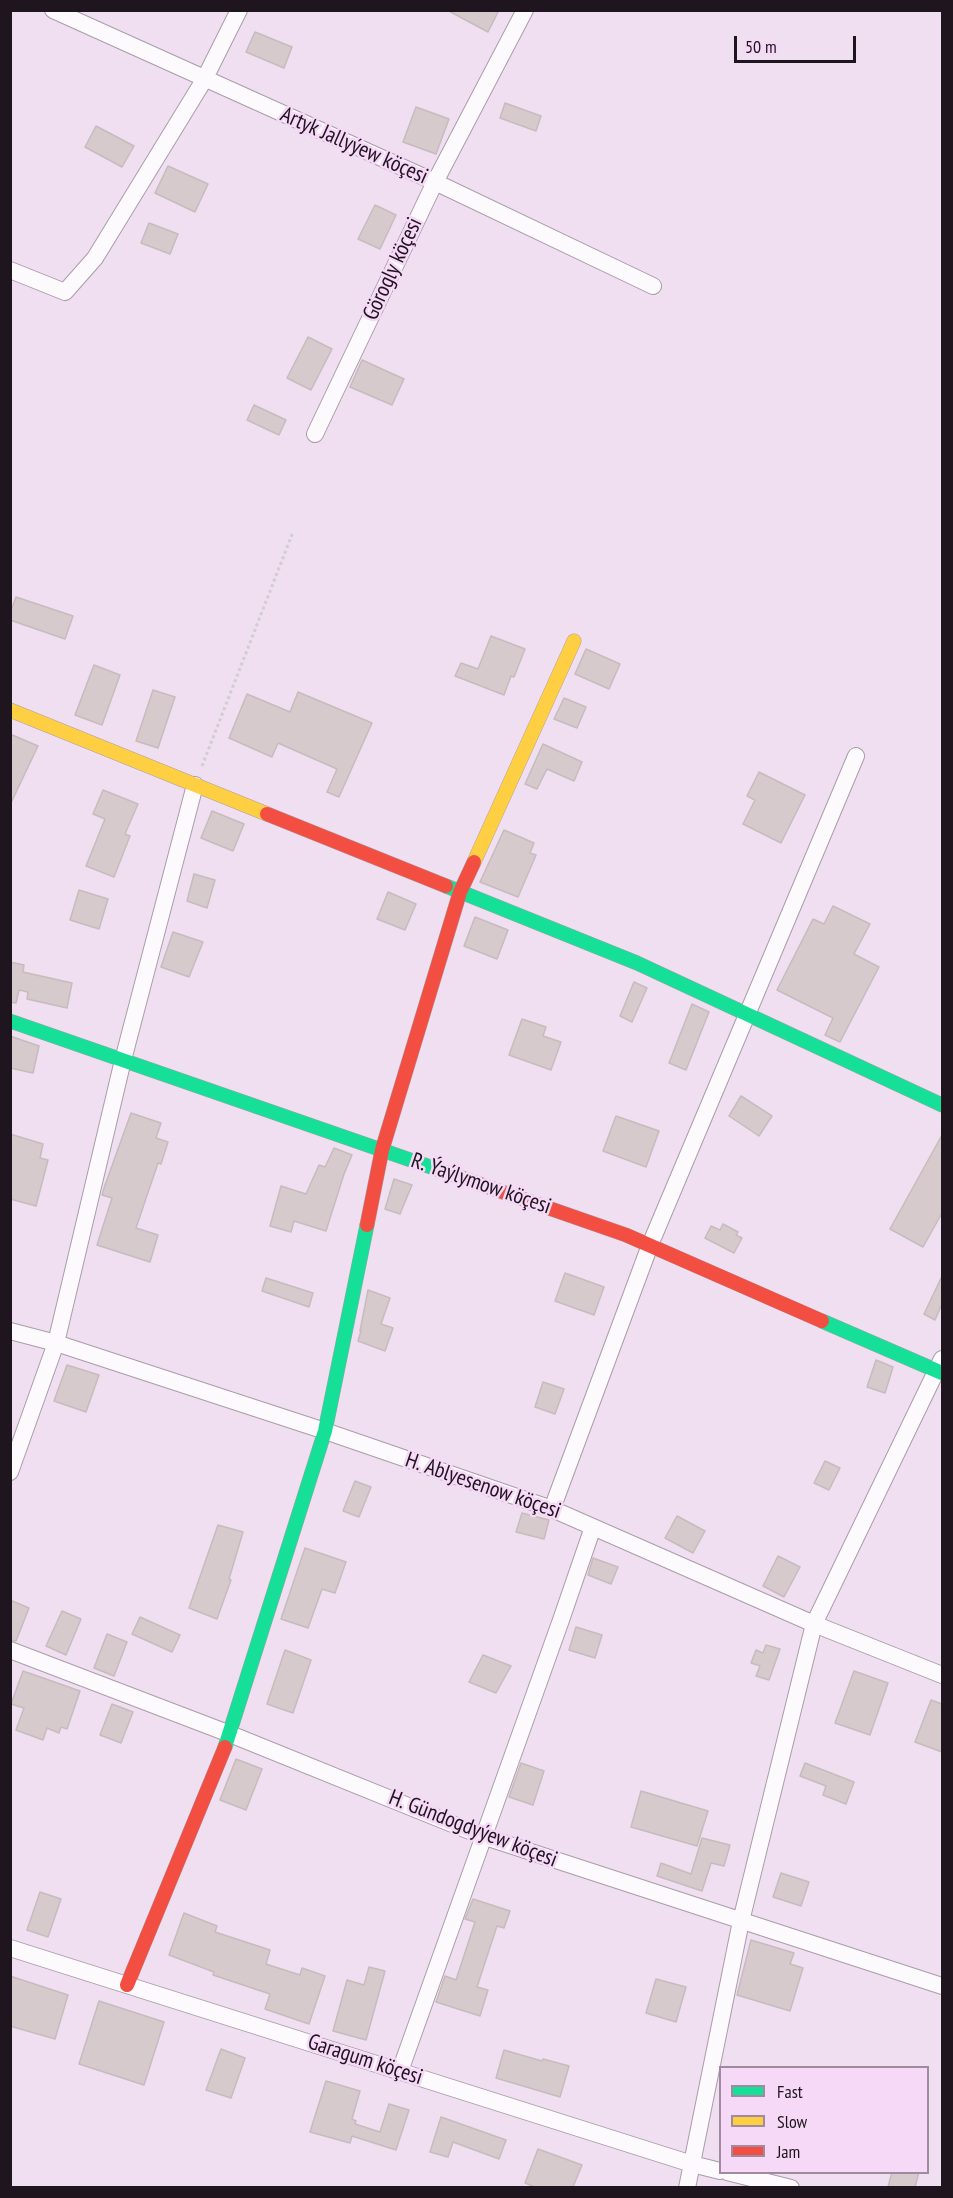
<!DOCTYPE html>
<html>
<head>
<meta charset="utf-8">
<style>
	body { margin:0 }
	#map { position:relative; width:953px; height:2198px; overflow:hidden; background:#efdff0; font-family:"PT Sans Narrow",sans-serif }
	canvas { display:block }
	.frame { position:absolute; inset:0; border:12px solid #1f151f; pointer-events:none }
	.legend { position:absolute; left:719px; top:2066px; width:210px; height:108px; box-sizing:border-box; background:#f5d9f6; border:2px solid #9f8ba0; margin:0; padding:8px 10px; list-style:none; font-size:18px; color:#1f151f }
	.legend li { display:flex; align-items:center; gap:12px; height:30px }
	.legend b { width:30px; border:2px solid #9f8ba0 }
	.scale { position:absolute; left:734px; top:36px; width:122px; height:27px; box-sizing:border-box; border:3px solid #1f151f; border-top:0; padding-left:8px; font-size:18px; line-height:21px; white-space:nowrap; color:#1f151f; -webkit-text-stroke:4px #f5d9f6; paint-order:stroke }
</style>
</head>
<body>
<div id="map">
<canvas width="953" height="2198"></canvas>
<div class="frame"></div>
<ul class="legend">
<li><b style="height:8px;background:#16e098"></b>Fast</li>
<li><b style="height:8px;background:#ffcf43"></b>Slow</li>
<li><b style="height:8px;background:#f24e42"></b>Jam</li>
</ul>
<div class="scale">50 m</div>
</div>
<script>
const ctx = document.querySelector('canvas').getContext('2d');
ctx.lineJoin = 'round';
function paint(path, color) { ctx.fillStyle = color; ctx.fill(path, 'evenodd'); }
const shape = rows => new Path2D(rows.map(r => 'M' + r).join(''));
function stroke(path, color, width, dash) { ctx.strokeStyle = color; ctx.lineWidth = width; ctx.lineCap = dash ? 'butt' : 'round'; ctx.setLineDash(dash || []); ctx.stroke(path); }
function label(font, color, halo, rows, align = 'center') {
  ctx.font = font + ' "PT Sans Narrow",sans-serif'; ctx.lineWidth = 5; ctx.setLineDash([]); ctx.textBaseline = 'middle'; ctx.strokeStyle = halo; ctx.fillStyle = color; for (const [text, x, y, turn = 0] of rows) {
    ctx.save(); ctx.translate(x, y); ctx.rotate((+turn || 0) * Math.PI / 180); ctx.textAlign = isNaN(turn) ? turn : align; if (halo) ctx.strokeText(text, 0, 0); ctx.fillText(text, 0, 0); ctx.restore();
  }
}
const building = shape([
	[447,10,499,10,488,32,447,10],
	[255,32,292,47,284,68,246,52,255,32],
	[505,103,541,116,536,131,500,118,505,103],
	[416,107,449,119,436,154,403,142,416,107],
	[96,126,134,146,122,167,85,147,96,126],
	[168,166,208,184,195,212,155,193,168,166],
	[375,205,396,215,380,249,358,239,375,205],
	[149,223,178,234,170,254,141,243,149,223],
	[308,337,332,349,311,390,287,378,308,337],
	[362,360,404,379,392,405,350,387,362,360],
	[254,405,286,420,279,435,247,420,254,405],
	[16,597,73,616,65,639,10,620,10,613,16,597],
	[491,636,525,649,514,677,511,676,504,695,455,676,461,663,478,669,491,636],
	[586,649,620,664,609,689,575,674,586,649],
	[94,665,120,675,102,725,75,715,94,665],
	[153,690,175,697,158,748,136,741,153,690],
	[298,692,372,723,339,797,327,792,337,769,278,743,272,757,229,738,247,694,290,712,298,692],
	[564,698,586,707,577,728,554,719,564,698],
	[10,734,38,746,10,805,10,734],
	[543,744,582,762,574,781,547,769,537,789,525,784,543,744],
	[759,772,805,795,781,843,743,824,755,800,747,796,759,772],
	[103,790,138,804,125,834,130,836,114,877,86,866,105,819,93,814,103,790],
	[212,811,244,824,233,851,201,838,212,811],
	[504,830,534,843,530,853,536,855,518,897,480,882,504,830],
	[194,874,215,880,207,908,187,901,194,874],
	[79,890,108,899,99,929,70,920,79,890],
	[388,892,416,904,405,930,377,919,388,892],
	[833,906,870,924,854,954,879,967,840,1042,825,1035,833,1018,777,990,813,919,824,924,833,906],
	[475,917,508,930,497,959,464,946,475,917],
	[173,932,203,942,189,977,161,967,173,932],
	[10,962,24,965,23,972,72,983,67,1008,27,999,28,992,19,990,16,1003,10,1002,10,962],
	[634,982,647,988,632,1022,620,1016,634,982],
	[692,1004,709,1012,686,1070,669,1063,692,1004],
	[522,1019,546,1027,543,1036,561,1042,551,1070,509,1055,522,1019],
	[10,1036,39,1046,33,1073,10,1068,10,1036],
	[741,1096,772,1116,759,1136,729,1116,741,1096],
	[131,1113,161,1123,156,1138,168,1142,161,1164,158,1163,136,1228,158,1235,150,1262,97,1245,112,1198,102,1195,104,1188,131,1113],
	[616,1116,659,1131,646,1167,603,1151,616,1116],
	[10,1134,43,1144,40,1158,48,1160,36,1206,10,1199,10,1134],
	[942,1135,942,1213,923,1247,890,1229,942,1135],
	[334,1148,352,1155,344,1174,326,1231,294,1221,291,1232,270,1226,281,1186,306,1194,319,1165,325,1167,334,1148],
	[394,1179,412,1185,400,1214,385,1209,394,1179],
	[723,1224,738,1232,736,1235,742,1238,734,1253,705,1238,711,1226,720,1230,723,1224],
	[565,1273,604,1287,594,1315,555,1301,565,1273],
	[942,1276,942,1304,935,1320,924,1314,942,1276],
	[266,1278,313,1293,309,1307,262,1291,266,1278],
	[368,1290,390,1298,381,1324,393,1328,385,1351,358,1341,361,1331,360,1331,368,1290],
	[876,1360,893,1367,885,1393,867,1387,876,1360],
	[67,1365,99,1375,86,1412,54,1401,67,1365],
	[543,1382,564,1389,555,1414,535,1407,543,1382],
	[825,1461,840,1468,829,1490,814,1483,825,1461],
	[355,1481,371,1487,359,1517,343,1511,355,1481],
	[522,1513,549,1520,544,1539,516,1532,522,1513],
	[677,1516,705,1531,693,1553,665,1538,677,1516],
	[218,1525,243,1532,229,1579,231,1580,217,1619,189,1608,218,1525],
	[305,1548,346,1562,335,1593,322,1589,308,1628,281,1619,305,1548],
	[778,1556,800,1567,784,1597,763,1586,778,1556],
	[593,1558,618,1567,611,1584,588,1575,593,1558],
	[10,1600,29,1608,16,1641,10,1640,10,1600],
	[62,1611,81,1619,66,1655,46,1646,62,1611],
	[140,1617,180,1635,172,1652,132,1634,140,1617],
	[576,1627,602,1635,595,1658,569,1650,576,1627],
	[107,1634,127,1642,114,1676,94,1668,107,1634],
	[766,1645,780,1649,769,1680,756,1676,760,1666,751,1663,756,1650,763,1653,766,1645],
	[285,1650,311,1660,293,1713,267,1704,285,1650],
	[483,1655,511,1666,496,1693,469,1682,483,1655],
	[23,1671,80,1691,67,1729,61,1727,59,1733,47,1728,43,1740,16,1730,24,1708,11,1704,23,1671],
	[854,1671,888,1683,870,1735,835,1723,854,1671],
	[931,1700,942,1704,942,1752,915,1742,931,1700],
	[112,1704,133,1712,121,1743,100,1735,112,1704],
	[236,1759,262,1769,246,1810,220,1800,236,1759],
	[521,1763,544,1771,533,1805,509,1797,521,1763],
	[805,1763,854,1782,846,1804,823,1795,826,1786,800,1776,805,1763],
	[641,1791,708,1811,697,1846,631,1827,641,1791],
	[702,1838,730,1845,724,1866,711,1863,702,1891,657,1876,661,1863,691,1874,702,1838],
	[781,1873,809,1882,801,1906,773,1897,781,1873],
	[40,1892,61,1899,48,1937,27,1930,40,1892],
	[473,1899,510,1911,504,1928,497,1926,477,1987,488,1990,480,2016,436,2002,445,1976,456,1980,475,1922,465,1919,473,1899],
	[184,1913,217,1926,215,1932,270,1950,266,1964,300,1975,302,1968,325,1976,309,2024,265,2009,270,1994,213,1975,214,1972,169,1955,184,1913],
	[751,1940,794,1953,790,1964,803,1968,790,2011,737,1995,751,1940],
	[369,1967,385,1971,366,2040,333,2031,347,1980,364,1985,369,1967],
	[10,1976,68,1995,55,2039,10,2026,10,1976],
	[656,1979,686,1987,676,2022,646,2013,656,1979],
	[99,2001,164,2022,144,2085,79,2064,99,2001],
	[221,2049,245,2058,231,2098,206,2090,221,2049],
	[504,2050,542,2061,543,2059,569,2066,560,2097,496,2078,504,2050],
	[326,2081,360,2091,352,2119,356,2121,355,2124,380,2132,389,2104,409,2110,396,2150,352,2136,350,2143,310,2132,326,2081],
	[441,2117,506,2140,499,2159,453,2142,448,2157,430,2152,441,2117],
	[538,2149,582,2165,573,2187,535,2187,525,2183,538,2149],
	[892,2172,919,2172,915,2187,888,2187,892,2172]
]);
paint(building, '#d6cacc');
stroke(building, '#c7bbbd', 1.5);
const street = shape([
	[53,10,435,182,653,286],
	[10,270,65,292,95,258,204,80,239,10],
	[315,434,435,182,525,10],
	[10,1331,56,1343,325,1431,552,1509,814,1624,942,1675],
	[10,1472,56,1343,123,1060,195,785],
	[552,1509,650,1245,856,756],
	[10,1650,230,1734,482,1836,942,1986],
	[10,1948,692,2164,720,2171],
	[400,2071,561,1620,593,1527],
	[727,2172,791,2188],
	[687,2188,741,1921,814,1624,942,1359]
]);
const fast = shape([
	[446,886,637,963,942,1105],
	[10,1021,448,1173],
	[822,1321,942,1373],
	[225,1747,325,1431,367,1225]
]);
const slow = shape([
	[10,710,267,814],
	[474,862,574,641]
]);
const jam = shape([
	[267,814,446,886],
	[448,1173,626,1235,822,1321],
	[367,1225,382,1150,460,892,474,862],
	[127,1985,225,1747]
]);
stroke(street, '#a99daa', 18);
stroke(fast, '#a99daa', 15);
stroke(slow, '#a99daa', 15);
stroke(jam, '#a99daa', 15);
stroke(shape([
	[202,766,293,532]
]), '#d1cdd1', 3, [3, 3]);
stroke(street, '#fdfafd', 16);
stroke(fast, '#16e098', 14);
stroke(slow, '#ffcf43', 14);
stroke(jam, '#f24e42', 14);
label('22px', '#1f151f', '#f5d9f6', [
	["Artyk Jallyýew köçesi",354,146,24],
	["Görogly köçesi",393,269,-65],
	["R. Ýaýlymow köçesi",481,1184,19],
	["H. Ablyesenow köçesi",483,1486,19],
	["H. Gündogdyýew köçesi",473,1829,21],
	["Garagum köçesi",365,2060,18]
]);
</script>
</body>
</html>
